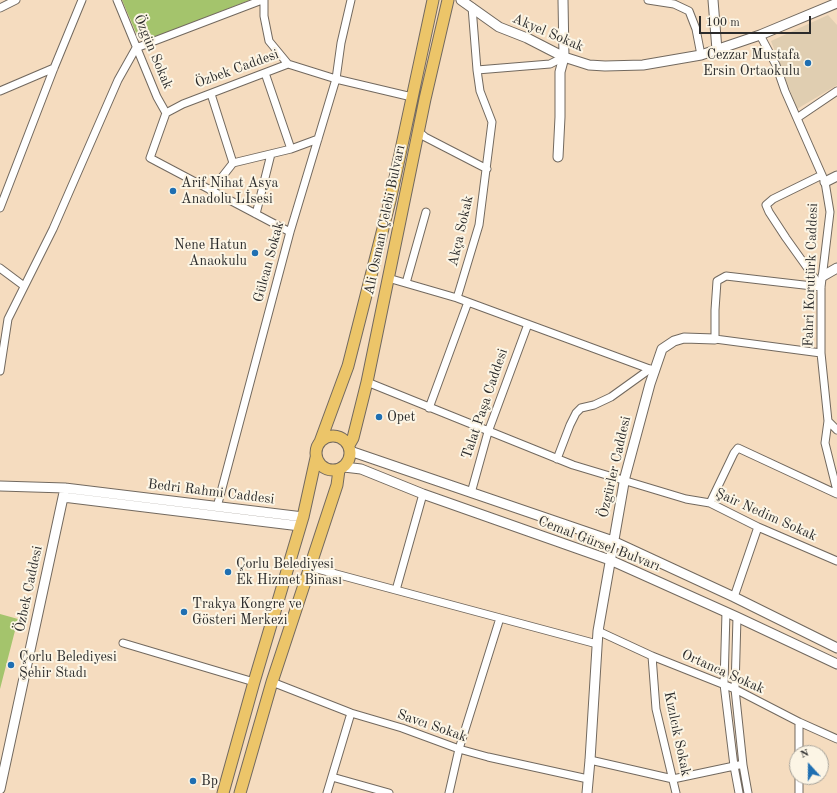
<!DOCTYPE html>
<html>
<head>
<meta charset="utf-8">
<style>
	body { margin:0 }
	#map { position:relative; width:837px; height:793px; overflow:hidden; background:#f5dcbf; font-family:"Old Standard TT",serif }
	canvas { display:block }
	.north { position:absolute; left:789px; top:745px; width:40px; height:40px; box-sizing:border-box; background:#fcf5e5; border:1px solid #a8a49b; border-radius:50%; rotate:339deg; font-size:11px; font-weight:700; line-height:16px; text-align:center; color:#2b2b2b }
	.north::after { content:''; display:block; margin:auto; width:14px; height:18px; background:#1f6fb2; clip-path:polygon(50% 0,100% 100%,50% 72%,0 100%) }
	.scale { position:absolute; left:699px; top:16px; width:112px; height:18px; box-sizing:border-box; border:2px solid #2b2b2b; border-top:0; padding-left:5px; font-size:12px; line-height:14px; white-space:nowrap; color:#2b2b2b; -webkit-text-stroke:3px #fcf5e5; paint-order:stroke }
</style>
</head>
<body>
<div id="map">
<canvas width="837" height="793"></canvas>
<div class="north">N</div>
<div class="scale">100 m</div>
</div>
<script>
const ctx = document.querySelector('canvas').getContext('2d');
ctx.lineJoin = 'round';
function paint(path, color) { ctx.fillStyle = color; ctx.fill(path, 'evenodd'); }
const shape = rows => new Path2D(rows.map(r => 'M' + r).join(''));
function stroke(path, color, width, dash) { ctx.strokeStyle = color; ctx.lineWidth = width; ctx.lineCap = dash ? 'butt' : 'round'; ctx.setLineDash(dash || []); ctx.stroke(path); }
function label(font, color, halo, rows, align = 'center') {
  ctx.font = font + ' "Old Standard TT",serif'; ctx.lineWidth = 4; ctx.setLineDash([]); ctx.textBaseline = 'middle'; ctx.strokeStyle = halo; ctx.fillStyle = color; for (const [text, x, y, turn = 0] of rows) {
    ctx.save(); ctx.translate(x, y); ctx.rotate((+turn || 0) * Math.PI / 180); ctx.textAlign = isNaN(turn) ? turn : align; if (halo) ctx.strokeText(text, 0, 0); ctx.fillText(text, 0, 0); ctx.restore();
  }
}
paint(shape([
	[828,15,837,25,837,85,797,109,771,41]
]), '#e0ceb1');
paint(shape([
	[122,0,250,0,145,41,137,35],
	[0,614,18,619,0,689]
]), '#a4c46c');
const minor = shape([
	[117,0,157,97,166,113],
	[264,0,264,16,269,41,288,64],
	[648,0,674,4,689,11,696,29,701,55],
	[0,8,16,0],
	[760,35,776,65,785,91,825,182,830,212,821,287,821,353,828,421,837,430],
	[477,70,550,64,564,57],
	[265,73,291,149],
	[0,91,54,68],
	[211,94,233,163,211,191],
	[797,118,837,91],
	[419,132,425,137,487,169],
	[233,163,291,149,318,139],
	[0,208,54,68,82,0],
	[256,214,271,154],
	[290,232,150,158,166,113,183,104,288,64,336,79,412,97],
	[0,268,24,286],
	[388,278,457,298,655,371],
	[406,283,426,212],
	[821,287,726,276,717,281,715,310,715,339,821,353],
	[821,287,786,238,769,212,766,205,773,199,822,175],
	[457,298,479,225,492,122,480,91,477,70,472,7],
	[0,371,8,319,53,229,118,80,136,48,262,0],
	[367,382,573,465,686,499,710,503,758,527,837,561],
	[429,408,468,302],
	[828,421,825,443,837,491],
	[557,459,570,425,576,413,581,408,594,405,611,397,650,369],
	[471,493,488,432,528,324],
	[710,503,734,453,738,448,837,494],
	[217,507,290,232,336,79,341,43,351,0],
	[310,567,597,644],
	[396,590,423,494],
	[734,597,758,527],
	[726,612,724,684,734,766,739,793],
	[737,617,735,689,743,765,748,793],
	[598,631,652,656,735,689,799,722,837,739],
	[123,643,254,682],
	[652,656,656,709,676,793],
	[272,682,351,713,402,728,459,749,488,757,588,779],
	[799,753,799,722],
	[590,760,673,779,739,765],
	[332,777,389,793],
	[327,793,351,713],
	[449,793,459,749,500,618],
	[799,793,799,777]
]);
const tertiary = shape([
	[461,0,499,27,527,38,564,57,589,65,605,66,643,65,701,55,760,35,837,3],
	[713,0,717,50],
	[558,157,560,117,560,72,564,57,563,0],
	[825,182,837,176],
	[823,276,837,268],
	[350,451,613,541,734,597,837,648],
	[344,467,361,469,423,494,610,560,737,617,837,664],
	[0,486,65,488,303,517],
	[63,497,300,526],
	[0,789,65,488],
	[587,793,590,760,598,631,625,477,650,384,662,349,674,341,684,338,715,339]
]);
const primary = shape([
	'316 453a17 17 0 1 1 34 0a17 17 0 1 1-34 0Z',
	[320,442,348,366,390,201,433,0],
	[349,445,353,438,367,382,425,99,448,0],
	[223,793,254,682,303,517,316,458],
	[240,793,272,682,337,485,339,470]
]);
stroke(minor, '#72695f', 9);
stroke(tertiary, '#72695f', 11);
stroke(primary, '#72695f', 13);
stroke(minor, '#fff', 7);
stroke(tertiary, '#fff', 9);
stroke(primary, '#ecc569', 11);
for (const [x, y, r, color] of [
	[808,63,4,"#1f6fb2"],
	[173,191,4,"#1f6fb2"],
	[255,253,4,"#1f6fb2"],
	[379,417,4,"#1f6fb2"],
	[228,572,4,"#1f6fb2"],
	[184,612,4,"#1f6fb2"],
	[11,665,4,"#1f6fb2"],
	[193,781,4,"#1f6fb2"]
]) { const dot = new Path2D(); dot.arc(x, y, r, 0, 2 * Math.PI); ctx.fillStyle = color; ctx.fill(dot); stroke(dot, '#fcf5e5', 1.5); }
label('14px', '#2b2b2b', '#fcf5e5', [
	["Akyel Sokak",548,33,23],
	["Özgün Sokak",153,52,67],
	["Özbek Caddesi",237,69,-20],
	["Ali Osman Çelebi Bulvarı",385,220,-78],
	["Akça Sokak",461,231,-77],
	["Gülcan Sokak",269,262,-75],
	["Fahri Korutürk Caddesi",811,275,-88],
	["Talat Paşa Caddesi",485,404,-71],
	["Özgürler Caddesi",615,467,-77],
	["Bedri Rahmi Caddesi",211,492,7],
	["Şair Nedim Sokak",766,515,24],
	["Cemal Gürsel Bulvarı",599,544,21],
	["Özbek Caddesi",29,589,-78],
	["Ortanca Sokak",723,672,24],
	["Savcı Sokak",432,726,19],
	["Kızılcık Sokak",677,734,78]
]);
label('14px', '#2b2b2b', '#fcf5e5', [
	["Cezzar Mustafa",800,55,"right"],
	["Ersin Ortaokulu",800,71,"right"],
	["Arif Nihat Asya",181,183],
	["Anadolu Lİsesi",181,199],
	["Nene Hatun",247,245,"right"],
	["Anaokulu",247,261,"right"],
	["Opet",387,417],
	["Çorlu Belediyesi",236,564],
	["Ek Hizmet Binası",236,580],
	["Trakya Kongre ve",192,604],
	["Gösteri Merkezi",192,620],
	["Çorlu Belediyesi",19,657],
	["Şehir Stadı",19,673],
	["Bp",201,781]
], 'left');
</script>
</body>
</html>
